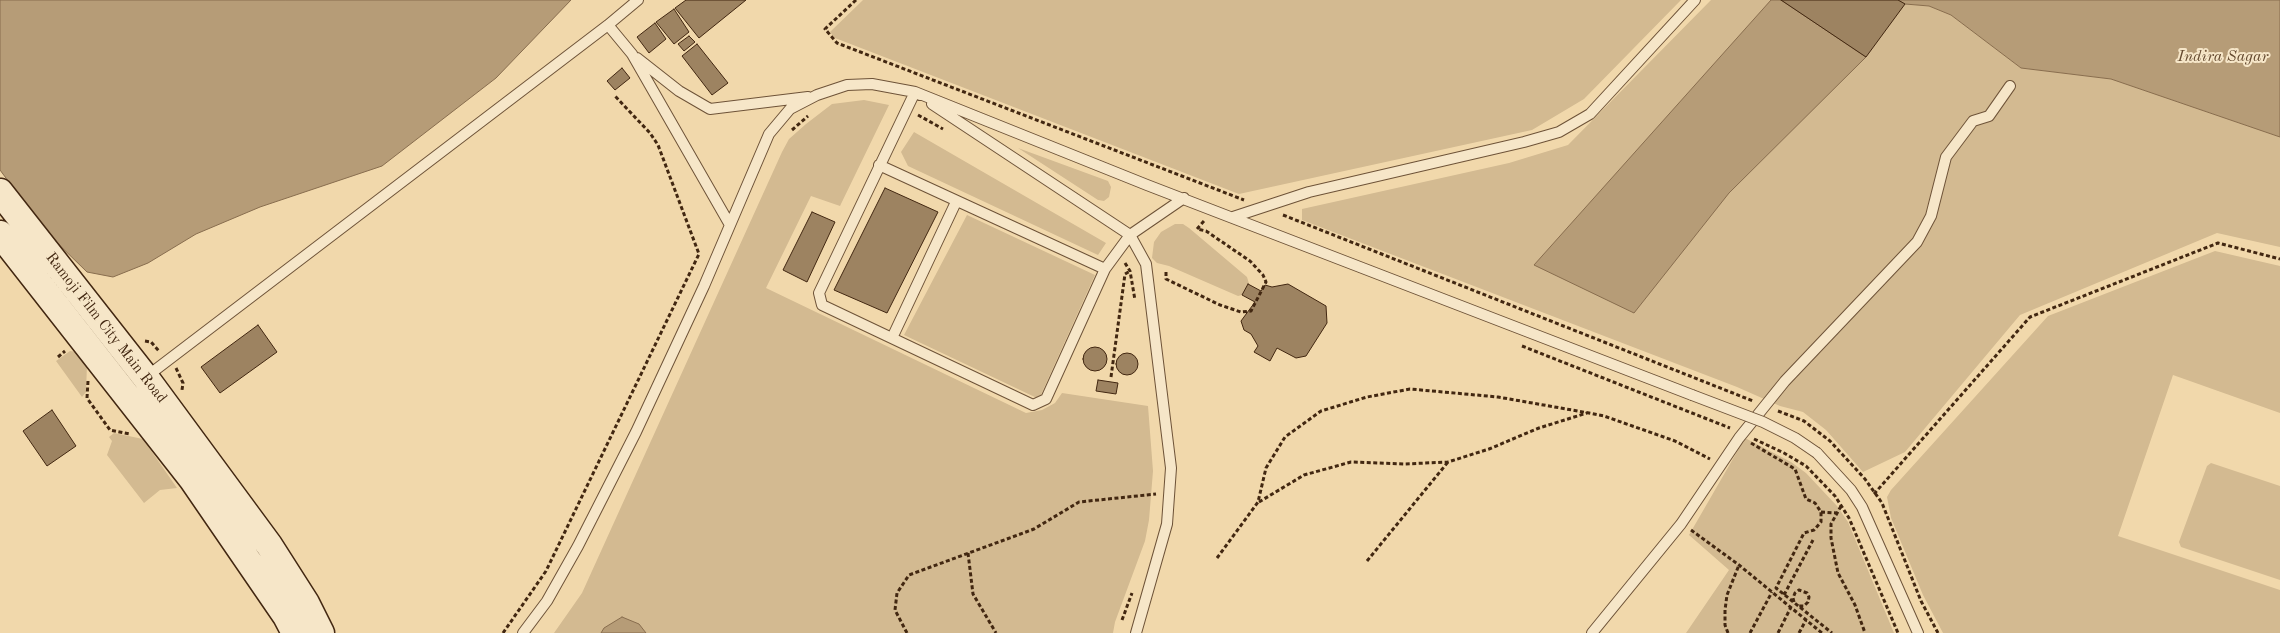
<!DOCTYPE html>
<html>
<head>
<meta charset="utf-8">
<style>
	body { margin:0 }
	canvas { display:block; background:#f1d8ab }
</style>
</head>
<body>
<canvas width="2280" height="633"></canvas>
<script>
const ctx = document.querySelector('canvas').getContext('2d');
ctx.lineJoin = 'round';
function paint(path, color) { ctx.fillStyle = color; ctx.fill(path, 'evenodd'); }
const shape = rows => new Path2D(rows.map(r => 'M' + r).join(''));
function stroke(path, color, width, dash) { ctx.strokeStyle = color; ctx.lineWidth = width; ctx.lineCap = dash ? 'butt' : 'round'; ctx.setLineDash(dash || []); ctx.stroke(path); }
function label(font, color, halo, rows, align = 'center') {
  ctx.font = font + ' "Old Standard TT",serif'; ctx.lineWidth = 4; ctx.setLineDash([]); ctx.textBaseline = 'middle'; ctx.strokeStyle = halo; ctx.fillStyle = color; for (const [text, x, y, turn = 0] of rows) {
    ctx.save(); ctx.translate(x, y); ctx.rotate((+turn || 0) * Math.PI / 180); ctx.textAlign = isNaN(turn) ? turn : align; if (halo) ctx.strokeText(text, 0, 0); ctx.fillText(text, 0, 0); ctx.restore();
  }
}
paint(shape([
	[863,0,1681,0,1584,99,1532,130,1239,194,835,38,830,32],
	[1711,0,1898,0,1905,4,1929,6,1951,15,2021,68,2111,79,2280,137,2280,247,2217,233,2020,315,1905,452,1863,472,1826,430,1803,412,1780,406,1737,387,1302,220,1302,209,1509,163,1568,145],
	[864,100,889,105,840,206,811,196,766,288,1026,413,1042,410,1055,403,1062,393,1148,406,1153,471,1149,520,1145,541,1115,622,1113,633,554,633,582,593,782,152,789,139,806,124,832,104],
	[914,132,1106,243,1098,255,908,166,901,152],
	[1018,148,1108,181,1111,187,1109,197,1104,201,1098,200],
	[967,215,1095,275,1039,399,904,335],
	[1175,224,1183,224,1189,228,1247,277,1250,287,1246,294,1238,296,1169,266,1157,263,1152,258,1154,242,1161,232],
	[2215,251,2280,266,2280,413,2173,375,2118,536,2280,590,2280,633,1943,633,1923,595,1891,518,1887,497,1891,490,2048,316],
	[70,351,77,352,87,365,86,392,82,397,56,361],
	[114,433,143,439,177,488,160,490,144,503,107,455,112,441,109,437],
	[1745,438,1791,462,1806,473,1837,506,1848,522,1894,633,1686,633,1729,570,1689,535],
	[2211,463,2280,486,2280,580,2181,547,2179,542,2207,466]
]), '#d3ba91');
const water = shape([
	[0,0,571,0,496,78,382,166,260,207,196,234,148,263,113,277,87,272,46,232,0,170,0,0],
	[1771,0,1781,0,1866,57,1729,193,1634,313,1534,265,1771,0],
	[1898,0,2280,0,2280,137,2111,79,2021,68,1951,15,1929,6,1905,4,1898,0],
	[622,617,639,624,646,633,601,633,604,628,622,617]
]);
paint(water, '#b69c77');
stroke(water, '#886d4e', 1);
const building = shape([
	[686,0,746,0,699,38,675,8,686,0],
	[1781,0,1898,0,1905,4,1866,57,1781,0],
	[674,9,689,32,674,44,656,22,674,9],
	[655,23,666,39,649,53,637,37,655,23],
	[689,36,695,42,684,51,678,44,689,36],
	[697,44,728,83,712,95,682,56,697,44],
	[622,68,630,78,615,90,607,81,622,68],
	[885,188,938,212,887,313,834,290,885,188],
	[812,212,835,222,807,282,783,270,812,212],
	[1248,284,1261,291,1265,285,1272,287,1288,284,1326,306,1327,323,1306,356,1296,358,1277,348,1270,361,1254,352,1258,346,1251,334,1244,330,1241,321,1255,302,1242,295,1248,284],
	[258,325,277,352,220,393,201,367,258,325],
	'1083 359a12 12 0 1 1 24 0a12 12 0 1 1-24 0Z',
	'1116 364a11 11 0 1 1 22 0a11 11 0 1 1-22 0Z',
	[1098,380,1118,383,1116,394,1096,391,1098,380],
	[52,410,76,446,47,466,23,431,52,410]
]);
paint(building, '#9d8361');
stroke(building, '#422711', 1);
const lane = shape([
	[608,25,638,0],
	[637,58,679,91,710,109,808,97],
	[920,95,915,92,819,293,822,305,1033,405,1046,399,1105,269,1130,235,1184,198],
	[932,104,1130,235,1146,264,1171,468,1167,524,1136,633],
	[879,165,1105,269],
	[1233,217,1309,192,1524,142,1559,132,1590,114,1695,0],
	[892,338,956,202],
	[146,377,608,25,632,54,730,225],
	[1817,453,1851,490,1862,507,1918,633],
	[523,633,547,601,578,546,636,432,704,286,769,134,790,109,817,95,847,85,872,84,915,92,1147,185,1692,395],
	[1592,633,1681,524,1739,438,1785,381,1917,242,1931,216,1946,157,1973,121,1989,116,2010,86]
]);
const secondary = shape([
	[0,192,146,378,269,545,306,603,321,633],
	[0,234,192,479,286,616,295,633]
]);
stroke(lane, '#6e5338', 12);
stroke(secondary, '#422711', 29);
stroke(shape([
	[856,0,825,29,837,43,1244,200],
	[918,115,943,129],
	[792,130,808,116],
	[1283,215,1753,401],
	[1125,263,1130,271,1135,300],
	[1166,272,1166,279,1220,305,1241,312,1251,311,1266,282,1263,275,1250,261,1206,231,1197,229,1204,221],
	[145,341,151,342,159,351],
	[1522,346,1730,428],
	[58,357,65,351],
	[176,368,183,383,182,390],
	[1111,377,1125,274,1130,271],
	[88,381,87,398,110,430,130,434],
	[1778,411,1804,421,1830,441,1865,479,1882,503,1921,601,1938,633],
	[1754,439,1784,453,1806,466,1835,496,1849,518,1898,633],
	[1751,443,1795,469,1806,499,1815,503,1821,512,1821,522,1814,530,1804,533,1776,588,1832,633],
	[1874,494,2030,317,2218,243,2280,259],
	[1259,502,1304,475,1351,462,1404,464,1448,462,1489,449,1539,428,1587,413],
	[1841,506,1831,524,1831,538,1838,573,1855,605,1865,633],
	[1821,512,1837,513],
	[1691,530,1739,565,1822,633],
	[968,553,973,594,996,633],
	[1217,558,1258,502,1266,468,1285,437,1321,411,1367,397,1410,389,1498,397,1589,413,1604,416,1675,441,1710,459],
	[1367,561,1448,462],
	[1784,595,1813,540],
	[1794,602,1793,598,1795,593,1799,590,1807,593,1809,597,1808,602,1804,606,1799,606],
	[1122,620,1132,593],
	[503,633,546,571,699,254,658,145,650,133,614,95],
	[907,633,895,610,897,593,909,575,1034,529,1079,502,1156,494],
	[1728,633,1725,625,1725,610,1727,595,1739,565],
	[1750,633,1772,592],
	[1778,633,1791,607],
	[1799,633,1806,620]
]), '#422711', 3, [4, 2.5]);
stroke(lane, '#f6e6c8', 10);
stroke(secondary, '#f6e6c8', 26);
const laneBridge = shape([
	[1692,395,1763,422,1795,438,1817,453]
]);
stroke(laneBridge, '#6e5338', 12, []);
stroke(laneBridge, '#f6e6c8', 10);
label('15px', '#422711', '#f6e6c8', [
	["Ramoji Film City Main Road",106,328,52]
]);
label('italic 16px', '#654a30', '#f6e6c8', [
	["Indira Sagar",2223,57]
]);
</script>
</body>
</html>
